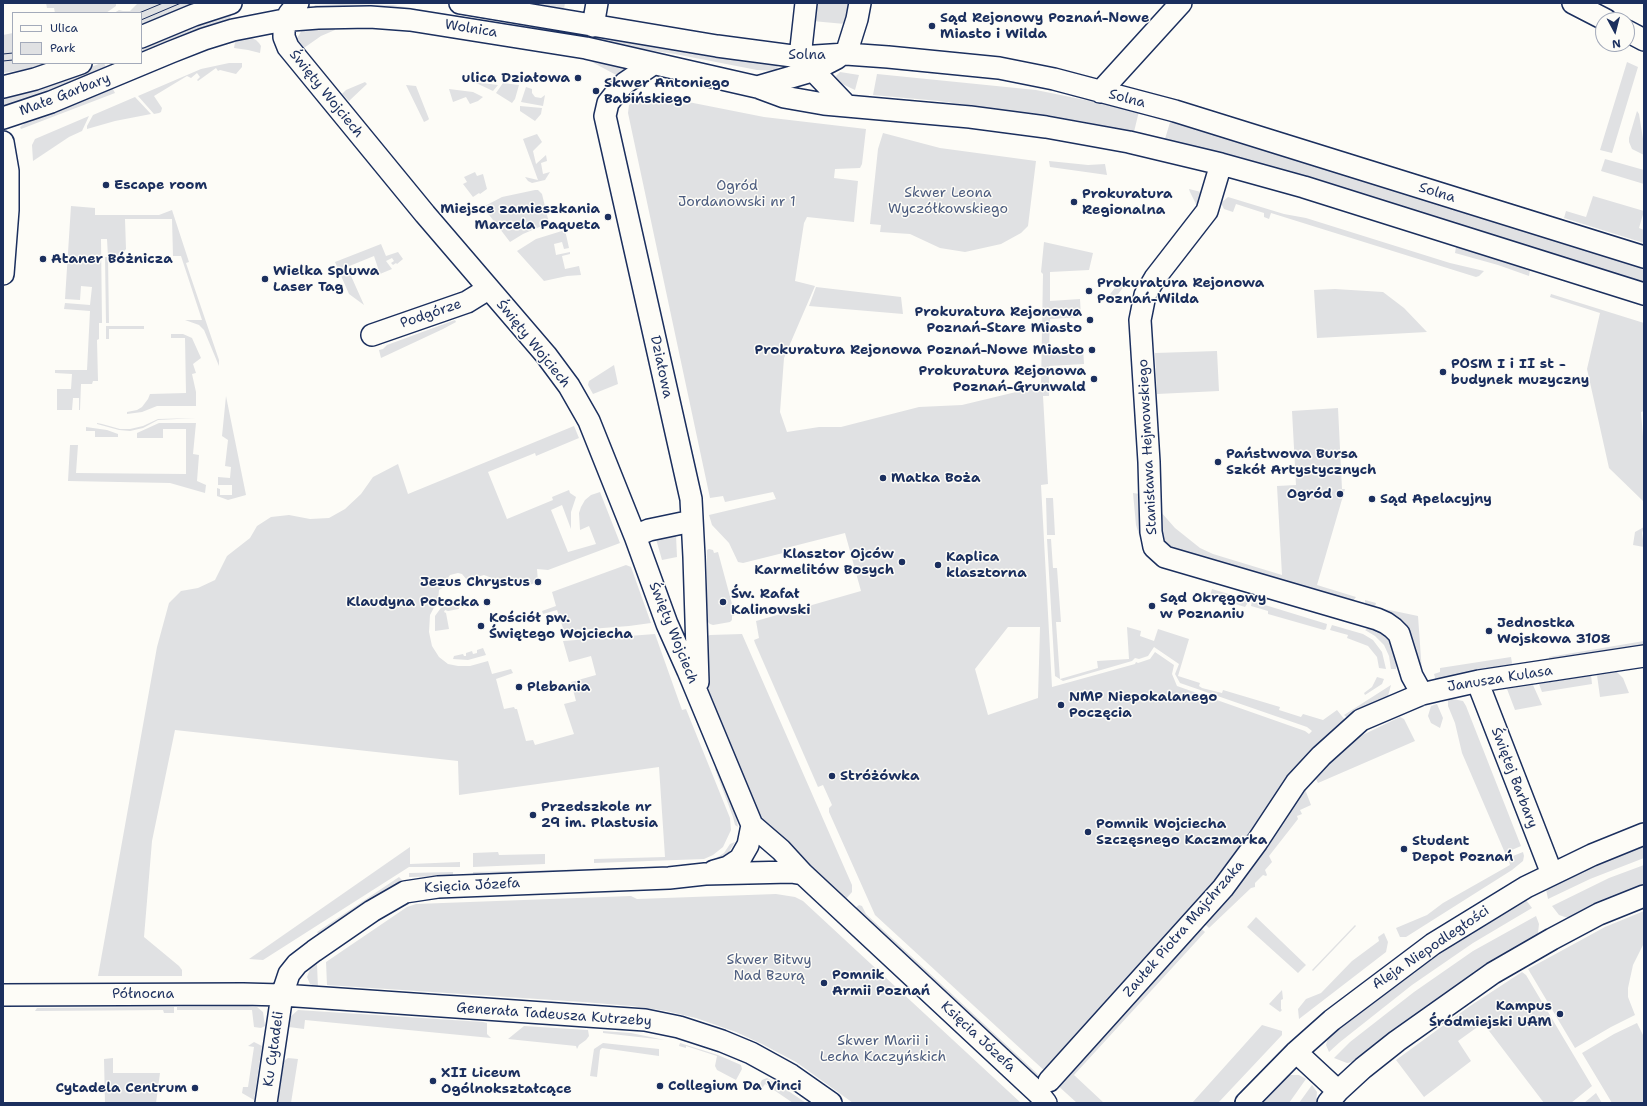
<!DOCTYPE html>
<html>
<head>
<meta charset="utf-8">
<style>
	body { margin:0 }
	#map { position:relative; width:1647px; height:1106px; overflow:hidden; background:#fdfcf7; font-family:"Shantell Sans",sans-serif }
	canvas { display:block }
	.frame { position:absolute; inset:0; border:4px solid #1b2f5e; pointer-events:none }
	.legend { position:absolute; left:12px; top:12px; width:130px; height:52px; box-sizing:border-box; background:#fdfcf7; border:1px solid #a3aaba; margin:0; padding:5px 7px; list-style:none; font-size:12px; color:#1b2f5e }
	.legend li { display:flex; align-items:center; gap:8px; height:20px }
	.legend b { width:20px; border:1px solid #a3aaba }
	.north { position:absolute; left:1595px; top:12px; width:40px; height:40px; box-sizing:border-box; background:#fdfcf7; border:1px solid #a3aaba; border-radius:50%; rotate:173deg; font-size:11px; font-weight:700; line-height:16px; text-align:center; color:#1b2f5e }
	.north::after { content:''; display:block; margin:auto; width:14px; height:18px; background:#1b2f5e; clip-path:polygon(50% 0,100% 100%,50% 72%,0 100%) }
</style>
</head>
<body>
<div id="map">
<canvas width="1647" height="1106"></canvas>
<div class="frame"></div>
<ul class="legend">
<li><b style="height:5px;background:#fdfcf7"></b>Ulica</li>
<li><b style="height:11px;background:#e0e1e3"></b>Park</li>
</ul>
<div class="north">N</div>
</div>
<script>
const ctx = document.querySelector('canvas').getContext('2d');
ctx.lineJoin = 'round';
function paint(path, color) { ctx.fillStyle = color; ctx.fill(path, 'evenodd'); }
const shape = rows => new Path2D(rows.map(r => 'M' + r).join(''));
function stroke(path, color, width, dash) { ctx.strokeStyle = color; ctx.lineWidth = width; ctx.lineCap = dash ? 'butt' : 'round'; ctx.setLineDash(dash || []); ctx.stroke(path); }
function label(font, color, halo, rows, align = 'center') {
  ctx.font = font + ' "Shantell Sans",sans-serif'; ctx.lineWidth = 3; ctx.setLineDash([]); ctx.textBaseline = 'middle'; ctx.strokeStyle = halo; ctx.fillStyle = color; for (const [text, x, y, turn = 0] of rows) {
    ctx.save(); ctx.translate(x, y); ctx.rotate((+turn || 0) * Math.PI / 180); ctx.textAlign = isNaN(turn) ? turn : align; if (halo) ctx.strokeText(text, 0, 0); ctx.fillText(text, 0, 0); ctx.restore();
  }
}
paint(shape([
	[46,3,116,3,116,6,106,13,55,13,54,8,47,8],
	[138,3,198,3,141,26,141,13,114,13,119,10,123,11,130,11],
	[533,3,565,3,564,9],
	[814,3,851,3,845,24,812,21],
	[341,4,393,5,509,24,562,30,560,36,312,10,315,5],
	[230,14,231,16,229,21,141,56,141,46,193,24],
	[335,27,335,30,321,36,301,50,296,40,302,30],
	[13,33,13,63,48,63,22,70,3,73,3,35],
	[594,35,718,57,778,64,777,71,757,70,675,54,594,42],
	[250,37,256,40,259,43,261,46,260,53,248,50,234,48,235,42,237,40],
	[590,59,603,62,627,70,618,76,592,62],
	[1627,62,1638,67,1612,153,1600,150],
	[101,63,104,63,107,70,3,110,3,96,60,80],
	[229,63,242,63,242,67,236,74,220,70,218,71,216,68,198,81,197,80,200,77,197,73,191,78,187,76,154,96,162,108,161,112,159,113,154,114,138,96,201,69],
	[840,72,859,75,855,90,838,82,836,76],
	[877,74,1036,90,1139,111,1134,132,1080,121,1032,114,939,101,873,95],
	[365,82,367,84,349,101,342,94,346,90],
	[474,82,498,85,493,91],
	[503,83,519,85,515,99,512,103,496,93],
	[406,85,416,86,429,119,428,120,424,122],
	[112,87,115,93,21,129,20,127,28,121],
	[526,87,532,89,532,93,535,97,541,98,545,95,543,106,521,102],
	[449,89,473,92,483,97,478,101,470,104,466,97,453,102],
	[645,96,658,96,764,117,866,129,862,164,860,168,835,169,834,178,858,181,854,222,807,217,804,223,795,281,815,286,784,358,780,412,787,432,819,427,841,427,919,407,962,405,1041,386,1043,274,1041,272,1044,242,1093,253,1089,270,1050,272,1050,301,1080,299,1081,317,1050,319,1049,348,1083,347,1084,364,1049,366,1049,396,1043,396,1048,484,1041,485,1052,687,1135,664,1136,662,1138,663,1150,659,1155,652,1174,665,1172,674,1177,686,1305,731,1309,734,1312,731,1307,727,1180,683,1175,674,1179,664,1154,647,1148,656,1139,659,1135,658,1132,661,1063,681,1055,676,1047,539,1051,539,1053,568,1057,568,1061,622,1056,622,1060,679,1098,668,1097,661,1129,659,1127,627,1141,631,1140,636,1154,641,1158,629,1189,639,1178,676,1200,683,1199,686,1202,688,1222,693,1223,690,1280,707,1279,710,1301,717,1303,714,1323,720,1337,710,1349,725,1253,840,1047,1073,875,915,829,812,829,808,832,805,823,785,818,787,755,643,754,640,759,638,756,621,861,591,845,533,786,548,787,552,743,563,738,562,729,543,712,525,709,515,776,499,773,492,725,502,723,496,710,498,628,113,629,105,639,98],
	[1008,627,1040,627,1038,698,988,715,975,669],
	[135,97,151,114,115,121,87,129,87,126,93,115],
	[520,106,542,108,541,114,535,121,520,111],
	[1637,111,1639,114,1644,145,1644,155,1632,149,1629,142,1629,138],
	[89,116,82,131,69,137,33,161,32,145,35,139],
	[1171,119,1644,266,1644,282,1300,174,1165,139],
	[883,133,940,148,1036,161,1028,226,1021,233,1001,244,965,252,940,248,910,234,880,232,881,225,870,224,878,149],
	[537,134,542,142,533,151,536,164,546,155,547,161,541,163,543,174,550,172,545,180,532,183,528,181,525,177,538,180,523,139],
	[1605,159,1644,170,1644,184,1601,171],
	[1049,161,1088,165,1105,164,1107,175,1050,167],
	[475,172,477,176,483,174,487,189,480,194,479,193,473,197,463,184,467,182,464,177],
	[1189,189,1205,193,1197,206,1190,192],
	[535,190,538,190,542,194,548,219,547,223,544,225,523,234,510,242,483,207,502,197],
	[1593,196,1644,211,1639,228,1644,230,1644,243,1564,218,1566,211,1586,217],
	[1228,197,1284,214,1306,218,1450,263,1484,271,1479,276,1476,277,1271,213,1269,219,1264,217,1264,213,1236,204,1233,212,1224,209,1221,203],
	[71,206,95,208,95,215,159,215,172,210,189,262,186,263,219,360,219,366,204,330,199,325,185,320,202,320,181,256,173,256,172,219,125,219,126,249,119,257,108,257,109,323,106,323,105,257,108,257,107,239,101,239,102,323,99,323,99,339,97,340,98,381,93,381,92,384,81,384,80,410,79,410,79,398,73,398,72,410,57,410,57,389,71,389,72,374,55,373,55,370,87,370,90,311,64,309,65,303,90,305,92,287,81,286,80,300,65,299],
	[565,230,569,248,564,249,562,242,554,244,556,255,570,252,570,254,562,256,565,269,579,266,581,275,567,276,544,281,517,251,536,239],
	[381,244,386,256,398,252,403,259,397,264,396,263,393,265,391,263,394,261,392,258,386,261,392,269,380,274,374,256,347,267,364,305,349,294,335,262],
	[1456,247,1530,270,1529,276,1498,265,1455,253],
	[1122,279,1128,281,1115,298,1107,298],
	[816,287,901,297,903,314,809,306],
	[1335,289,1383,292,1404,308,1427,332,1317,338,1314,290],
	[1551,294,1644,323,1644,411,1641,412,1644,449,1644,502,1609,468,1587,369,1600,313,1550,297],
	[455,320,456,322,443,329,381,358,379,350,383,349,387,345],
	[144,326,144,329,109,329,109,339,106,339,106,326],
	[171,334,183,334,192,338,201,358,193,364,196,373,192,374,196,392,196,406,157,406,142,412,127,414,127,412,137,410,142,407,148,399,150,394,186,393,185,338,171,338],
	[1217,351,1219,391,1157,394,1155,353],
	[614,365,618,384,593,394,588,385,589,381],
	[226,396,246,495,228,500,217,496,217,488,220,489,220,495,232,495,232,485,218,485,218,477,230,478,231,467,225,466,228,440,222,436],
	[1338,408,1342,489,1345,489,1317,585,1356,597,1351,604,1169,547,1164,541,1160,534,1160,511,1175,528,1200,548,1213,554,1282,575,1277,486,1296,485,1292,411],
	[196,418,158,420,143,428,130,431,119,430,97,424,97,423,102,424,120,429,130,429,143,426,158,419],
	[159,423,196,423,193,454,199,455,197,481,206,485,205,493,170,483,68,481,70,445,78,445,76,473,186,474,186,429,163,429,163,438,137,438,137,433],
	[574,426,579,438,536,456,535,453,488,472,507,519,553,500,552,497,569,490,570,493,576,497,571,512,571,529,562,505,551,510,568,552,596,544,589,526,580,530,579,513,581,507,585,500,591,495,600,492,620,543,548,570,537,569,538,582,529,585,492,578,484,575,467,580,462,574,458,573,450,575,448,578,447,585,439,590,438,600,430,615,429,632,432,646,439,657,448,664,458,666,470,666,488,661,492,674,511,669,513,673,496,679,504,709,514,707,515,709,517,709,526,741,533,740,535,745,574,734,564,704,576,701,571,682,596,675,591,656,569,662,563,641,655,634,682,710,686,709,730,818,731,830,723,847,713,855,704,859,594,863,594,859,665,857,659,767,459,795,458,761,175,730,152,841,144,937,179,966,182,970,182,976,98,976,157,647,169,603,181,591,198,588,215,580,227,556,250,538,257,526,271,517,289,515,310,519,329,518,345,509,361,494,373,477,398,464,408,494],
	[86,427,107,430,118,434,118,437,95,437,95,431,86,431],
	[1133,493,1140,494,1145,549,1141,541,1136,525],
	[1046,498,1053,498,1055,535,1047,535],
	[1644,527,1642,533,1644,547,1633,545,1635,532],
	[676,535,677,557,662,560,656,539],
	[709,549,713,550,714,553,718,552,735,615,732,616,732,620,730,622,713,625,710,624,707,621,707,550],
	[626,565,631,567,651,623,629,626,564,631,557,610,543,614,542,611,556,606,552,592],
	[1212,589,1248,600,1247,604,1245,607,1210,596],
	[1365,600,1376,603,1375,607,1418,616,1422,672,1419,673,1411,634,1404,622,1389,614,1365,608],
	[1252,601,1327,624,1326,629,1324,630,1268,614,1268,611,1251,606],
	[443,605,447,607,458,605,459,609,448,611,445,610,444,612,446,613,449,629,435,631,435,616],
	[1332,625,1363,634,1373,640,1382,652,1386,669,1379,668,1377,657,1368,646,1347,638,1348,635,1330,630],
	[1370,627,1380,629,1391,640,1397,657,1396,669,1391,669,1389,656,1384,645,1375,636,1365,630],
	[742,634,852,885,852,892,845,900,763,821,752,803,705,680,706,637,710,635],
	[1644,641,1644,648,1550,663,1549,657],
	[483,648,486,655,468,660,453,659,454,656,463,654,464,656,466,656,466,653,472,651,473,654,477,653,477,650],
	[1511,657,1513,669,1436,681,1434,674,1440,672,1440,668],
	[1617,672,1623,678,1629,693,1600,697,1597,675],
	[1591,675,1592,684,1542,692,1539,684],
	[1377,677,1384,679,1382,684,1365,695,1364,693,1372,687],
	[1391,685,1388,696,1384,701,1349,719,1344,715],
	[1533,685,1542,705,1515,710,1507,689],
	[1453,699,1463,701,1466,706,1521,846,1505,853,1462,753,1455,723,1448,706,1448,700],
	[1437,704,1443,718,1440,728,1431,723,1428,716,1431,706],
	[1400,717,1404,719,1415,741,1318,783,1312,771,1348,742],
	[718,767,736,815,738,827,735,825,733,817,715,769],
	[1303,784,1311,805,1300,810,1302,814,1297,816,1298,819,1269,856,1272,862,1265,870,1267,875,1266,876,1263,875,1255,883,1255,887,1251,888,1209,928,1201,920],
	[735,842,727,855,714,863,676,868,683,864,701,863,713,860,724,853,730,844],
	[1644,844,1644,858,1590,879,1548,899,1546,889,1550,884],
	[410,847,410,864,460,862,460,867,409,867,263,960,249,959],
	[498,852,499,855,545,854,545,864,473,867,473,853],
	[1523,852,1524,856,1523,861,1512,870,1406,937,1400,937,1396,928,1427,915,1443,903,1510,865,1508,858],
	[1644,865,1644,887,1571,918,1565,917,1559,915,1552,906,1609,878],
	[663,867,663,870,607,871,607,868],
	[594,869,594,872,473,875,473,872],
	[453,872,453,876,409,877,409,873],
	[399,877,402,880,319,935,317,932],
	[776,894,795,897,803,901,1021,1103,853,1103,796,1062,762,1044,736,1032,696,1018,666,1011,632,1006,583,1002,327,985,326,962,407,907,416,904,631,896,637,899],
	[1523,900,1526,900,1532,908,1473,943,1412,985,1340,1042,1329,1052,1326,1045,1329,1035,1365,1005,1465,933],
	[859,905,862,906,866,914,1044,1080,1042,1083,854,909],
	[1644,911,1644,943,1633,965,1628,988,1628,997,1635,1015,1611,1027,1575,1048,1528,969,1605,927],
	[1536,916,1539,924,1538,933,1531,941,1358,1061,1347,1063,1334,1058,1350,1042,1414,992,1473,951],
	[1256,917,1306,965,1298,973,1247,927],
	[841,924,1029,1095,1026,1098,841,926],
	[1196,924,1205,932,1074,1075,1104,1103,1077,1103,1055,1083],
	[1355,925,1356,926,1313,971,1312,970],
	[1384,933,1388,942,1386,952,1299,1019,1298,1009,1306,999,1321,993,1352,961,1379,941,1378,937],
	[317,964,318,988,310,984,307,977,310,969],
	[1522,972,1526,975,1592,1086,1571,1103,1544,1103,1483,1023,1458,1041,1471,1061,1424,1097,1396,1060,1470,1006],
	[1282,990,1283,999,1281,1000,1281,1009,1282,1010,1280,1012,1269,1004],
	[248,1006,257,1007,263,1012,265,1026,261,1028,254,1027,252,1010,177,1010,177,1007],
	[174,1007,174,1013,164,1013,163,1010,35,1011,37,1008],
	[298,1010,483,1022,487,1023,487,1034,491,1038,305,1020,304,1029,289,1027,290,1017],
	[1637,1023,1644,1037,1644,1103,1612,1103,1582,1053,1614,1034],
	[1262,1025,1282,1031,1282,1035,1218,1103,1192,1103],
	[524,1026,588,1030,589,1036,586,1040,579,1045,577,1049,576,1046,508,1039],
	[603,1031,631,1033,665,1040,603,1033],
	[254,1042,262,1046,254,1100,242,1093,243,1087,248,1087,254,1047,248,1046],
	[603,1043,659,1049,659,1056,602,1048,600,1050,597,1077,590,1076,594,1049],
	[680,1043,718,1055,741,1065,742,1069,736,1080,717,1070,715,1066,717,1056,686,1046,686,1048,679,1046],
	[113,1058,113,1073,160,1073,156,1103,105,1103,104,1059],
	[288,1058,298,1059,291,1103,278,1103,284,1061],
	[1290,1075,1299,1075,1306,1079,1289,1103,1258,1103,1282,1078],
	[767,1078,784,1088,806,1103,793,1103,765,1084,761,1090,756,1091,762,1080],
	[1312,1085,1317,1092,1316,1103,1299,1103],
	[1596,1093,1602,1103,1584,1103]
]), '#e0e1e3');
const minor = shape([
	[298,3,289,14,284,30,284,37,288,47,425,214,546,355,569,386,589,421,635,536,667,624,688,671,752,825,781,850,803,874,1039,1094,1046,1103],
	[460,3,717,46,800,57,846,54,888,57,999,68,1054,79,1175,111,1644,257],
	[1573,3,1606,20],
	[593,26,597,3],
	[1627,31,1644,40],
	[141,37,194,15,231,3],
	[846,54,857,19,860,3],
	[800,57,806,3],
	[803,60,846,105],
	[653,64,625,83,619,89,608,103,605,116,691,499,694,557,698,682],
	[3,87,35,79,81,63],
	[757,87,812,71,837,58],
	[1100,92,1181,3],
	[3,118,51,102,171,52,204,39,233,30,279,21,318,18,370,17,410,20,586,48,757,87,784,97,824,104,970,117,1046,127,1129,142,1221,164,1304,187,1644,294],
	[3,142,8,171,8,210,3,274],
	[1221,164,1207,211,1155,278,1145,295,1140,320,1149,462,1151,532,1154,547,1165,557,1377,619,1386,623,1393,628,1399,634,1412,676,1422,694],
	[372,335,467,302,488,289],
	[635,536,649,530,692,521],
	[1479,681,1481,691,1552,874],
	[714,871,728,867,740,859,748,845,752,825],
	[3,995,243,994,282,995,645,1020,679,1027,722,1041,751,1053,791,1075,831,1103],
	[1296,1052,1338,1091],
	[1049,1081,1223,888,1257,842,1296,783,1321,756,1361,720,1422,694,1439,690,1479,681,1644,656],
	[266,1103,282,995,289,974,297,964,314,951,372,911,405,892,438,887,669,878,705,874,791,872,803,874],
	[1246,1103,1296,1052,1332,1020,1433,944,1526,887,1592,855,1644,834],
	[1328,1103,1338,1091,1363,1068,1397,1041,1493,973,1552,939,1599,914,1644,896]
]);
stroke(minor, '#1b2f5e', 24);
stroke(minor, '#fdfcf7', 21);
stroke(shape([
	[139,13,163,3],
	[141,20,181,3],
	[3,54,13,53],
	[3,61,13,60]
]), '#1b2f5e', 1);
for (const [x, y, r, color] of [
	[932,26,4,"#1b2f5e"],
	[578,78,4,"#1b2f5e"],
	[596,91,4,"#1b2f5e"],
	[106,185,4,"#1b2f5e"],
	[1074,202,4,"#1b2f5e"],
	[608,217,4,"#1b2f5e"],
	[43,259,4,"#1b2f5e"],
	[265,279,4,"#1b2f5e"],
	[1089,291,4,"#1b2f5e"],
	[1090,320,4,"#1b2f5e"],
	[1092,350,4,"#1b2f5e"],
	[1443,372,4,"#1b2f5e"],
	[1094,379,4,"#1b2f5e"],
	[1218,462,4,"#1b2f5e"],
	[883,478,4,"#1b2f5e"],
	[1340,494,4,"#1b2f5e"],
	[1372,499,4,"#1b2f5e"],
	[902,562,4,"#1b2f5e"],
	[938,565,4,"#1b2f5e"],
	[538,582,4,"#1b2f5e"],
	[487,602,4,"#1b2f5e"],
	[723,602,4,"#1b2f5e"],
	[1152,606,4,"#1b2f5e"],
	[481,626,4,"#1b2f5e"],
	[1489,631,4,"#1b2f5e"],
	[519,687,4,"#1b2f5e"],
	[1061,705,4,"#1b2f5e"],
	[832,776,4,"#1b2f5e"],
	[533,815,4,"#1b2f5e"],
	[1088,832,4,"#1b2f5e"],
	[1404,849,4,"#1b2f5e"],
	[824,983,4,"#1b2f5e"],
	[1560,1014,4,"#1b2f5e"],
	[433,1081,4,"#1b2f5e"],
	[660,1086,4,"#1b2f5e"],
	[195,1088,4,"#1b2f5e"]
]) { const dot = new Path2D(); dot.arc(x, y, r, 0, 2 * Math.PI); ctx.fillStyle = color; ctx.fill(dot); stroke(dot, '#fdfcf7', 1.5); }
label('bold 14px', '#1b2f5e', '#fdfcf7', [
	["Sąd Rejonowy Poznań-Nowe",940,18],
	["Miasto i Wilda",940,34],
	["ulica Działowa",570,78,"right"],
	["Skwer Antoniego",604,83],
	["Babińskiego",604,99],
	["Escape room",114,185],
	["Prokuratura",1082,194],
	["Regionalna",1082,210],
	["Miejsce zamieszkania",600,209,"right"],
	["Marcela Paqueta",600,225,"right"],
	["Ataner Bóżnicza",51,259],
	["Wielka Spluwa",273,271],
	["Laser Tag",273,287],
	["Prokuratura Rejonowa",1097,283],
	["Poznań-Wilda",1097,299],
	["Prokuratura Rejonowa",1082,312,"right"],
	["Poznań-Stare Miasto",1082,328,"right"],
	["Prokuratura Rejonowa Poznań-Nowe Miasto",1084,350,"right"],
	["POSM I i II st -",1451,364],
	["budynek muzyczny",1451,380],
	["Prokuratura Rejonowa",1086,371,"right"],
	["Poznań-Grunwald",1086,387,"right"],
	["Państwowa Bursa",1226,454],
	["Szkół Artystycznych",1226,470],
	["Matka Boża",891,478],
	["Ogród",1332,494,"right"],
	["Sąd Apelacyjny",1380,499],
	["Klasztor Ojców",894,554,"right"],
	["Karmelitów Bosych",894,570,"right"],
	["Kaplica",946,557],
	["klasztorna",946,573],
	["Jezus Chrystus",530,582,"right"],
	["Św. Rafał",731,594],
	["Kalinowski",731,610],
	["Sąd Okręgowy",1160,598],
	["w Poznaniu",1160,614],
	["Klaudyna Potocka",479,602,"right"],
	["Kościół pw.",489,618],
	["Świętego Wojciecha",489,634],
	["Jednostka",1497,623],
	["Wojskowa 3108",1497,639],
	["Plebania",527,687],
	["NMP Niepokalanego",1069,697],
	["Poczęcia",1069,713],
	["Stróżówka",840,776],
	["Przedszkole nr",541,807],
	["29 im. Plastusia",541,823],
	["Pomnik Wojciecha",1096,824],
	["Szczęsnego Kaczmarka",1096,840],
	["Student",1412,841],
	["Depot Poznań",1412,857],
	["Pomnik",832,975],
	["Armii Poznań",832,991],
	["Kampus",1552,1006,"right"],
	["Śródmiejski UAM",1552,1022,"right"],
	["XII Liceum",441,1073],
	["Ogólnokształcące",441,1089],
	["Collegium Da Vinci",668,1086],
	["Cytadela Centrum",187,1088,"right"]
], 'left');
label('14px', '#1b2f5e', '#fdfcf7', [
	["Wolnica",471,29,9],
	["Solna",807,55],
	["Święty Wojciech",326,94,51],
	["Małe Garbary",65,95,-21],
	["Solna",1127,99,15],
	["Solna",1437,193,17],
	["Podgórze",431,314,-19],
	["Święty Wojciech",533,344,51],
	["Działowa",661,367,78],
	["Stanisława Hejmowskiego",1148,447,-93],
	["Święty Wojciech",673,633,68],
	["Janusza Kulasa",1500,679,-9],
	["Świętej Barbary",1514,778,69],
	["Księcia Józefa",472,886,-3],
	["Zaułek Piotra Majchrzaka",1184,929,-49],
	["Aleja Niepodległości",1431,948,-34],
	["Północna",143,994],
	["Generała Tadeusza Kutrzeby",554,1015,4],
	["Księcia Józefa",978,1037,43],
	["Ku Cytadeli",274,1049,-82]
]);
label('14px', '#4c5c7f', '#fdfcf7', [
	["Ogród",737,186],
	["Jordanowski nr 1",737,202],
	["Skwer Leona",948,193],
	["Wyczółkowskiego",948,209],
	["Skwer Bitwy",769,960],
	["Nad Bzurą",769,976],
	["Skwer Marii i",883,1041],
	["Lecha Kaczyńskich",883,1057]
]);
</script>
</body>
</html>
